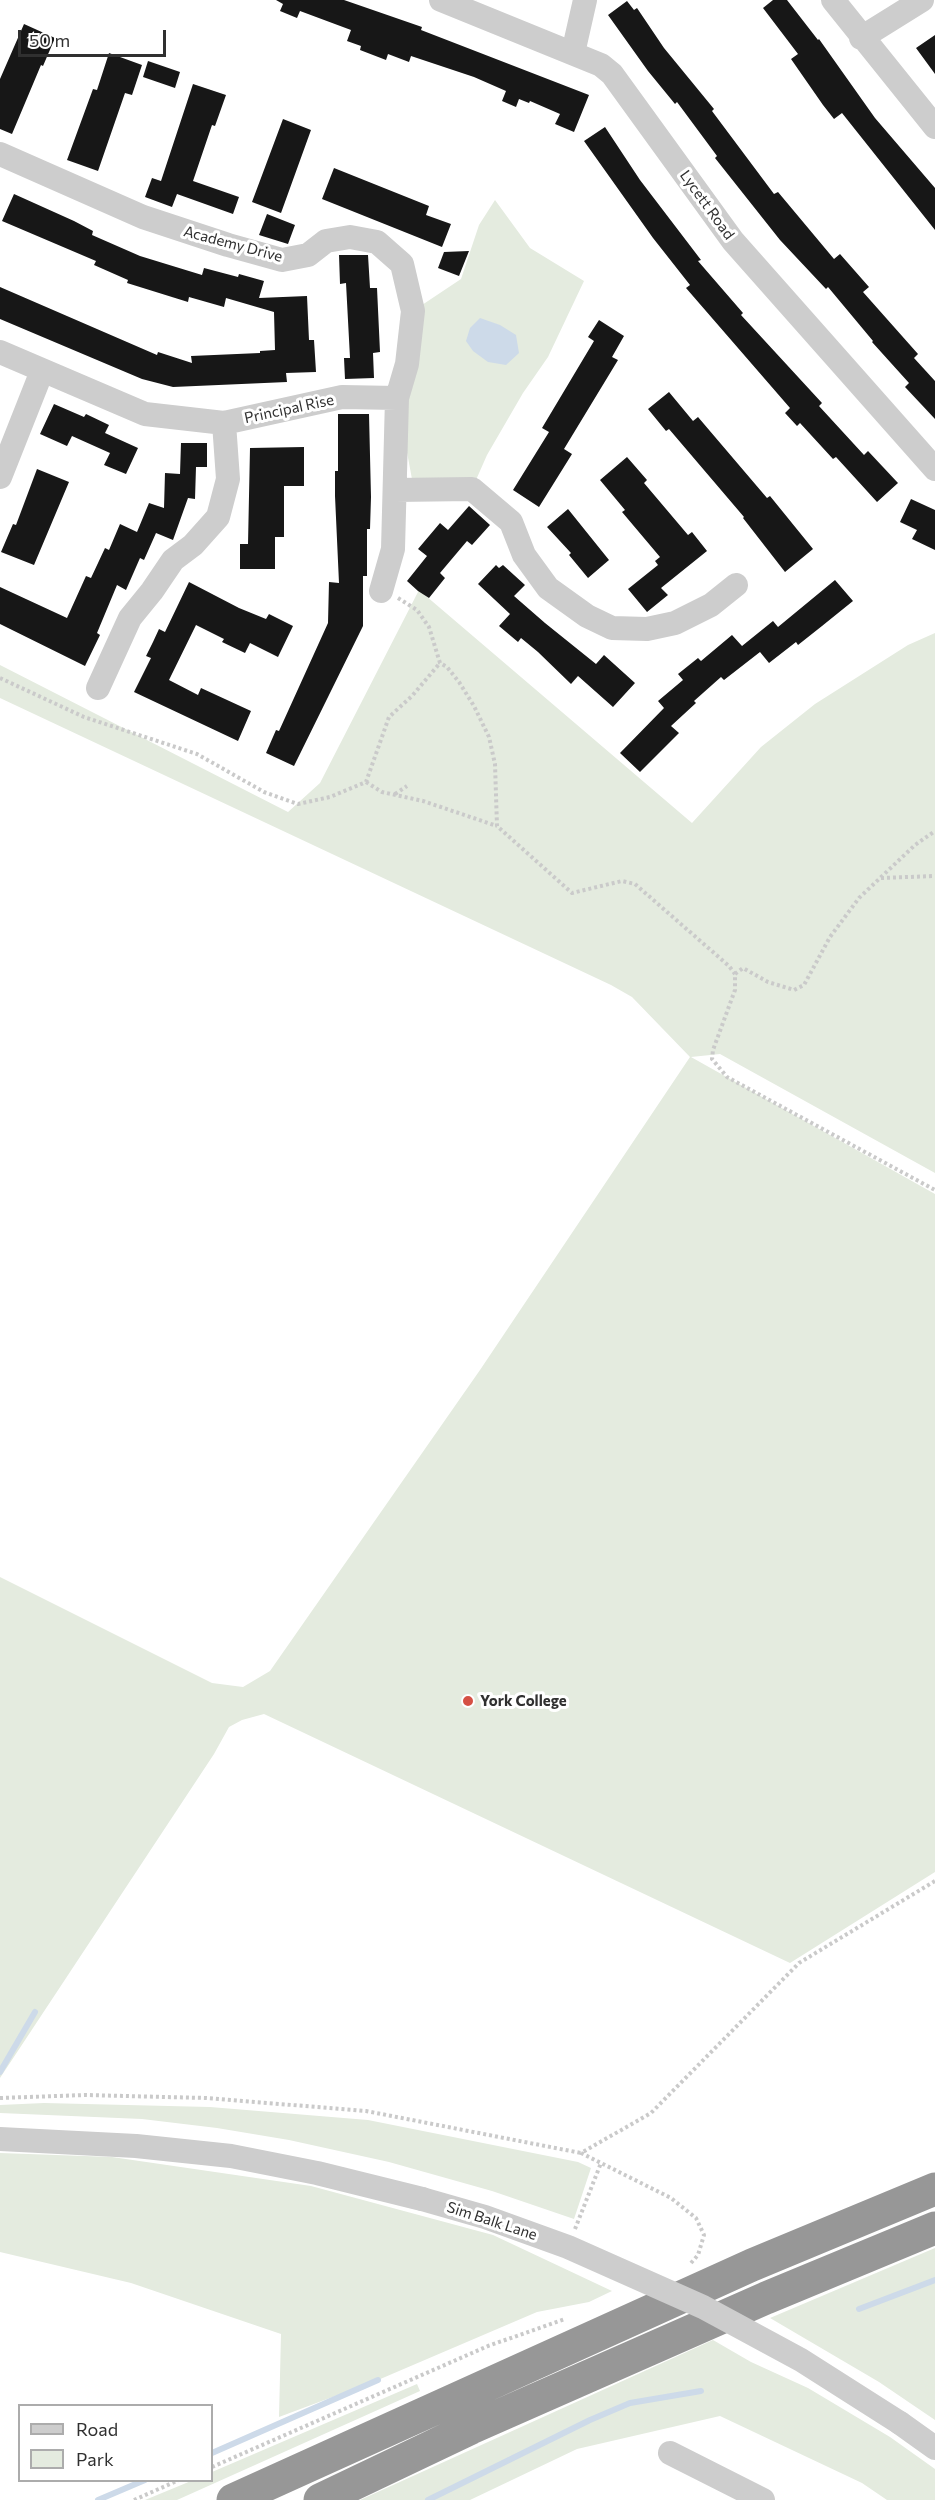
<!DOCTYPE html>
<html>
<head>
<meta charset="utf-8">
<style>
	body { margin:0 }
	#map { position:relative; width:935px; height:2500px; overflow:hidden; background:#fff; font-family:Commissioner,sans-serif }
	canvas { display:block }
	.legend { position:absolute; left:18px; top:2404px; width:195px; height:78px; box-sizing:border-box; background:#fff; border:2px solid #acacac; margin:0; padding:8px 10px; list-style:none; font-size:18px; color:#303030 }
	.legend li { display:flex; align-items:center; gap:12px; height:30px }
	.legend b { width:30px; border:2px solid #acacac }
	.scale { position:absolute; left:18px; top:30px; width:148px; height:27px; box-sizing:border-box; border:3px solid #303030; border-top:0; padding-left:8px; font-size:18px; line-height:21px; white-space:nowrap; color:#303030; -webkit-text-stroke:4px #fff; paint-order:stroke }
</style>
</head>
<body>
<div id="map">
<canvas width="935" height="2500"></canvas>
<ul class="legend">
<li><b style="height:8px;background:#cdcdcd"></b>Road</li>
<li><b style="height:16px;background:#e4ebdf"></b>Park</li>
</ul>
<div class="scale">50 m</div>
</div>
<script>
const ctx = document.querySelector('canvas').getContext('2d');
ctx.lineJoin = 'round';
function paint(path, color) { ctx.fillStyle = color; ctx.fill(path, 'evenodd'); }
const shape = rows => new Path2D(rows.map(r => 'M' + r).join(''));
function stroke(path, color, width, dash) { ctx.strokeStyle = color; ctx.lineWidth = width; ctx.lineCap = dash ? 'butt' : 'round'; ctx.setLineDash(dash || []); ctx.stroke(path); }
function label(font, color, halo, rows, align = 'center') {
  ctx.font = font + ' Commissioner,sans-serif'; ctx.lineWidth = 6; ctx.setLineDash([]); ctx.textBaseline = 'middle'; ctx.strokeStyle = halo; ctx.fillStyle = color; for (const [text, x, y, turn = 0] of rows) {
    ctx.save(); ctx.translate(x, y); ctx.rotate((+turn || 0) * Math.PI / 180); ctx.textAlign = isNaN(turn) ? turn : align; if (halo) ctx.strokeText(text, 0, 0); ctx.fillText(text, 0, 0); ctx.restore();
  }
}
paint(shape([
	[495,200,530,248,584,281,548,357,523,393,487,455,472,489,414,490,397,398,413,311,461,279,479,225],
	[419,590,692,823,761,747,815,704,908,645,935,633,935,1173,720,1054,691,1057,935,1194,935,1872,790,1963,264,1714,242,1720,229,1727,214,1754,0,2078,0,1577,212,1683,243,1687,270,1671,480,1370,690,1057,632,997,611,985,0,698,0,665,288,812,320,783],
	[44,2103,210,2107,368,2120,578,2162,591,2168,574,2219,492,2191,389,2162,289,2140,217,2128,142,2119,0,2113,0,2105],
	[0,2153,112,2157,311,2186,493,2235,612,2291,589,2302,537,2312,378,2380,279,2417,281,2334,131,2283,0,2252],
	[935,2248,935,2420,879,2382,770,2318],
	[713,2340,751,2362,808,2388,890,2437,935,2469,935,2500,887,2500,862,2483,720,2416,577,2449,470,2500,360,2500],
	[417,2384,420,2391,177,2500,145,2500,191,2481,212,2480,212,2472]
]), '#e4ebdf');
paint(shape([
	[480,318,500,325,516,335,519,353,506,365,488,362,473,351,466,341,470,328]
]), '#cddae9');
stroke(shape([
	[0,2072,35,2012],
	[859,2309,935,2280],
	[212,2453,378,2380],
	[98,2500,145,2480],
	[428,2500,590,2420,630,2403,701,2391]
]), '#cddae9', 6);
paint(shape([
	[276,0,344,0,422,27,421,30,589,95,574,132,555,124,560,114,530,101,529,103,519,99,516,107,502,101,506,91,474,77,411,56,409,62,388,54,386,60,360,50,361,46,347,41,351,30,300,11,297,18,280,11,283,4],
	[773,0,787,0,818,40,819,39,875,118,935,188,935,230,842,113,834,119,823,105,791,59,798,54,763,8],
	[627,1,634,10,637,8,664,48,714,109,712,111,774,194,778,192,834,259,840,254,869,287,863,292,918,354,914,358,935,381,935,419,905,387,909,383,872,342,873,341,828,287,826,289,780,240,715,158,717,156,677,102,675,104,648,71,608,15],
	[24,24,55,38,43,66,41,65,12,134,0,129,0,79],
	[935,35,935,74,916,48],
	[109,53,142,65,132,95,125,93,98,171,67,160,93,89,97,90],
	[148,61,180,72,175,88,143,77],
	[193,84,226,95,215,126,212,125,193,181,239,197,233,214,177,194,172,207,145,197,152,178,161,181],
	[283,119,311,130,281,213,252,202],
	[605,127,640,180,701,260,698,261,743,313,741,315,822,403,819,406,864,455,868,451,898,483,877,502,836,457,833,459,800,423,797,426,785,413,790,408,686,288,690,285,653,238,584,141],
	[334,168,429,206,426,215,451,224,442,247,322,199],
	[14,194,74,221,93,231,92,235,140,256,202,275,204,268,238,277,239,274,264,281,259,298,307,296,309,340,314,340,316,372,286,373,287,382,173,387,142,379,0,319,0,287,157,355,158,352,192,363,191,356,260,353,260,351,275,350,274,312,226,298,224,307,189,297,188,302,127,283,128,280,94,265,96,261,2,221],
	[267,214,295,225,288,244,259,235],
	[469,251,459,276,438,268,444,252],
	[339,255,368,255,370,288,377,288,380,352,373,353,374,378,345,379,344,358,350,358,346,283,340,284],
	[599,320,624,336,612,357,618,360,564,449,572,454,539,507,513,490,549,432,542,428,594,341,588,337],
	[669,392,693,421,698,417,767,498,770,496,813,549,785,572,743,518,744,517,669,429,666,431,648,409],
	[54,404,84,417,86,414,109,425,105,433,138,448,126,474,104,465,110,453,72,436,67,446,40,434],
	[338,414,369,414,371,497,370,529,367,529,367,576,363,576,363,626,294,766,266,753,276,730,279,731,328,623,329,582,339,583,335,496,335,471,338,471],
	[181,443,207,443,207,467,196,467,195,499,188,498,173,540,156,533,144,560,140,558,126,590,117,585,97,633,100,635,85,666,0,624,0,587,67,618,86,576,91,578,105,548,109,550,120,524,137,532,149,503,164,508,165,473,180,474],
	[304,447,304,486,284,486,284,537,275,537,275,569,240,569,240,544,248,544,250,448],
	[627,457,647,480,644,483,688,535,692,532,707,551,661,588,668,595,647,612,628,589,658,565,655,561,660,557,622,512,625,510,600,480],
	[37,469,69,482,34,565,1,552,13,524,16,525],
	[911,499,935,510,935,550,912,539,917,530,900,522],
	[469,506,490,525,472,545,467,541,440,573,445,578,429,598,418,591,407,581,427,556,418,549,440,523,448,530],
	[568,509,609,560,588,578,569,555,571,553,547,527],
	[496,565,499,568,503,565,525,585,514,596,545,623,596,664,604,655,635,683,613,707,578,676,571,684,538,652,521,638,518,642,499,626,510,614,478,584],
	[835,580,853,601,822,626,798,645,796,642,769,663,760,652,724,680,721,677,694,701,696,703,671,726,679,733,640,772,620,753,664,708,658,701,683,680,678,674,698,658,701,661,732,635,742,646,773,621,778,627],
	[189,582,239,608,266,619,269,614,293,626,278,657,250,643,245,653,222,642,224,639,196,625,169,680,198,695,201,688,251,711,238,741,134,692,151,658,146,656,153,642,159,629,165,632]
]), '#171717');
stroke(shape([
	[398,598,417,610,429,627,440,663,447,667,459,682,474,706,489,737,495,764,497,826,572,893,622,881,635,884,729,966,735,974,735,990,713,1050,712,1059,727,1077,935,1190],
	[0,678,84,717,197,754,264,792,298,804,330,797,366,782,389,717,412,696,440,663],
	[366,782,382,792,423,801,497,826],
	[395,794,407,786],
	[881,878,935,876],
	[735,974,743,968,768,982,794,990,804,985,830,937,859,898,915,845,935,831],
	[0,2098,85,2095,206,2098,366,2111,581,2153],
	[575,2229,601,2163],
	[691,2263,698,2255,704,2235,696,2218,671,2198,581,2153,651,2113,799,1963,935,1881],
	[212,2467,488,2346,565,2319],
	[134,2500,179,2480]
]), '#cacaca', 4, [3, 3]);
stroke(shape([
	[441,0,601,65,612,74,733,241,935,469],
	[833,0,935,127],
	[861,38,922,0],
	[573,53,585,0],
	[0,154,143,217,228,245,282,260,308,255,326,241,350,237,377,242,402,264,413,311,407,364,397,398],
	[0,352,145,414,224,423,342,397,397,398,393,549,381,591],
	[0,477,42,371],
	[395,490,472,489,511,522,524,555,548,588,587,616,612,628,647,629,675,623,711,605,736,585],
	[98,688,130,618,152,591,173,560,193,545,218,517,228,479,224,423],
	[0,2139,136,2146,231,2156,317,2173,422,2199],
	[900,2423,935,2448],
	[670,2453,763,2500]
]), '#cdcdcd', 24);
stroke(shape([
	[233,2500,752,2265,935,2189],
	[320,2500,471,2428,766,2298,935,2228]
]), '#979797', 33);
stroke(shape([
	[422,2199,485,2217,568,2247,703,2307,801,2360,900,2423]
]), '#cdcdcd', 24);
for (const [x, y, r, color] of [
	[468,1701,6,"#d55044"]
]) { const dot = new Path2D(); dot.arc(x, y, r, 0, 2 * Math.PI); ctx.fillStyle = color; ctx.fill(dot); stroke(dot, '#fff', 2); }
label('15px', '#303030', '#fff', [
	["Lycett Road",707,205,54],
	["Academy Drive",233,244,15],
	["Principal Rise",289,409,-12],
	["Sim Balk Lane",492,2221,18]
]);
label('bold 15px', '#303030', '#fff', [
	["York College",480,1701]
], 'left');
</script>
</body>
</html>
